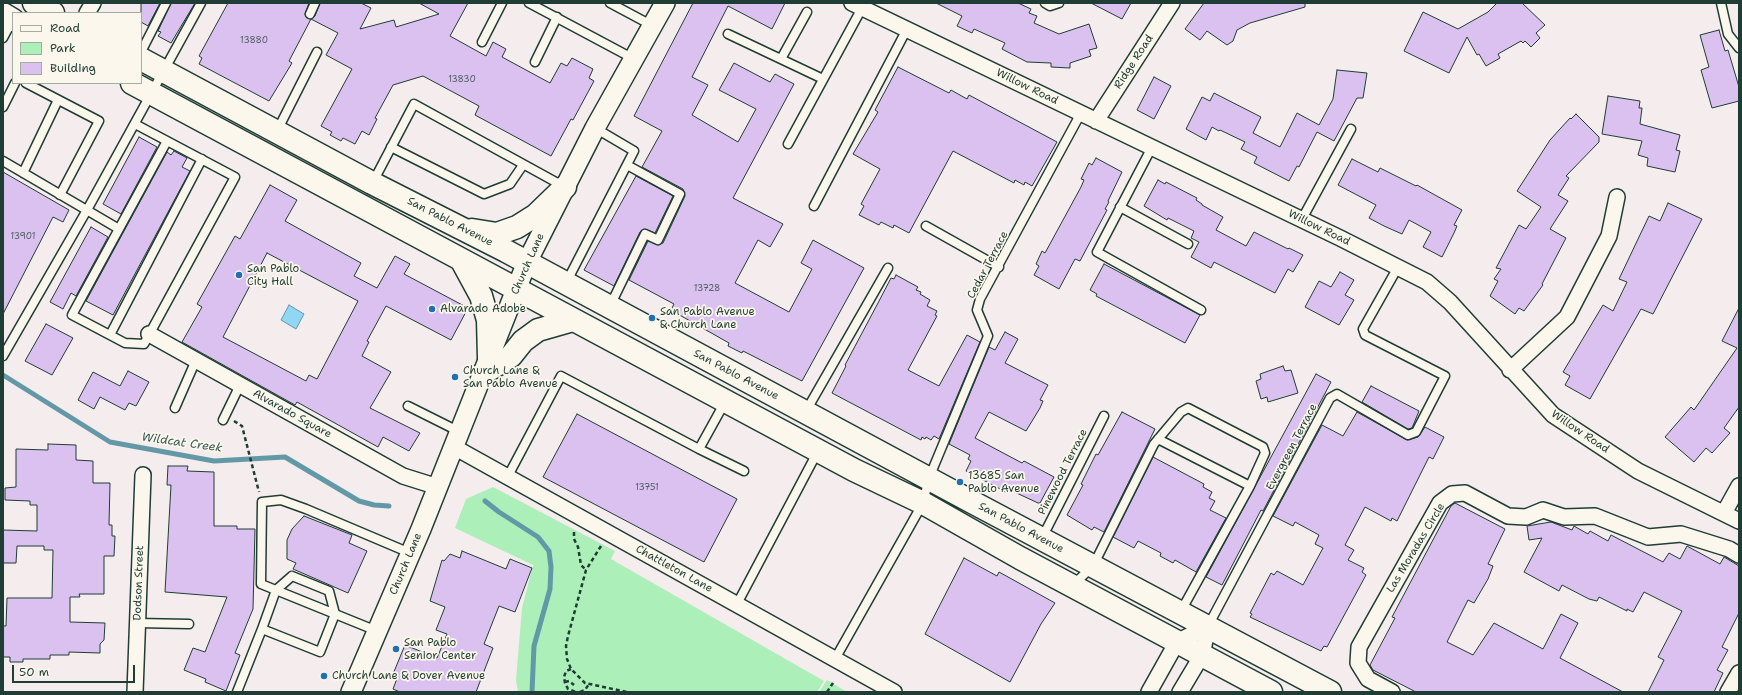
<!DOCTYPE html>
<html>
<head>
<meta charset="utf-8">
<style>
	body { margin:0 }
	#map { position:relative; width:1742px; height:695px; overflow:hidden; background:#f5eced; font-family:"Shantell Sans",sans-serif }
	canvas { display:block }
	.frame { position:absolute; inset:0; border:4px solid #1f3d34; pointer-events:none }
	.legend { position:absolute; left:12px; top:12px; width:130px; height:72px; box-sizing:border-box; background:#fbf7ec; border:1px solid #a3ada2; margin:0; padding:5px 7px; list-style:none; font-size:12px; color:#1f3d34 }
	.legend li { display:flex; align-items:center; gap:8px; height:20px }
	.legend b { width:20px; border:1px solid #a3ada2 }
	.scale { position:absolute; left:12px; top:665px; width:123px; height:18px; box-sizing:border-box; border:2px solid #1f3d34; border-top:0; padding-left:5px; font-size:12px; line-height:14px; white-space:nowrap; color:#1f3d34; -webkit-text-stroke:3px #fbf7ec; paint-order:stroke }
</style>
</head>
<body>
<div id="map">
<canvas width="1742" height="695"></canvas>
<div class="frame"></div>
<ul class="legend">
<li><b style="height:5px;background:#fbf7ec"></b>Road</li>
<li><b style="height:11px;background:#adefb8"></b>Park</li>
<li><b style="height:11px;background:#dbc1f0"></b>Building</li>
</ul>
<div class="scale">50 m</div>
</div>
<script>
const ctx = document.querySelector('canvas').getContext('2d');
ctx.lineJoin = 'round';
function paint(path, color) { ctx.fillStyle = color; ctx.fill(path, 'evenodd'); }
const shape = rows => new Path2D(rows.map(r => 'M' + r).join(''));
function stroke(path, color, width, dash) { ctx.strokeStyle = color; ctx.lineWidth = width; ctx.lineCap = dash ? 'butt' : 'round'; ctx.setLineDash(dash || []); ctx.stroke(path); }
function label(font, color, halo, rows, align = 'center') {
  ctx.font = font + ' "Shantell Sans",sans-serif'; ctx.lineWidth = 3.5; ctx.setLineDash([]); ctx.textBaseline = 'middle'; ctx.strokeStyle = halo; ctx.fillStyle = color; for (const [text, x, y, turn = 0] of rows) {
    ctx.save(); ctx.translate(x, y); ctx.rotate((+turn || 0) * Math.PI / 180); ctx.textAlign = isNaN(turn) ? turn : align; if (halo) ctx.strokeText(text, 0, 0); ctx.fillText(text, 0, 0); ctx.restore();
  }
}
paint(shape([
	[493,487,615,551,611,559,824,681,817,692,518,692,516,680,522,608,533,565,455,528,466,499],
	[827,680,847,692,819,692]
]), '#adefb8');
const water = shape([
	[289,305,304,314,296,329,281,320,289,305]
]);
paint(water, '#91d7f3');
stroke(water, '#6399a7', 1);
stroke(shape([
	[3,375,110,442,214,461,285,457,359,501,374,505,389,506],
	[485,501,499,512,538,537,549,551,551,567,550,589,534,646,532,692]
]), '#6399a7', 5);
const building = shape([
	[141,3,160,3,148,26,141,22,141,3],
	[171,3,195,3,171,43,158,36,161,32,158,31,171,3],
	[228,3,309,3,305,14,306,17,310,19,315,16,320,3,361,3,371,8,360,29,394,20,396,27,439,14,419,3,468,3,450,36,486,56,493,42,506,49,502,57,550,83,561,63,567,66,572,58,593,69,589,78,594,81,573,120,571,119,551,156,475,115,479,106,423,76,393,85,375,118,377,119,369,135,362,131,355,144,343,138,341,141,330,135,332,132,321,126,352,69,326,55,338,33,311,19,289,61,292,63,269,101,199,64,202,58,199,56,228,3],
	[693,3,785,3,772,29,728,6,692,77,708,85,692,115,738,142,756,109,719,90,734,63,770,82,775,74,794,84,733,198,783,224,770,247,758,240,735,283,789,312,812,269,801,263,813,240,864,268,802,381,743,351,742,353,728,346,729,343,676,313,677,311,672,308,674,304,629,280,648,241,658,245,663,243,685,196,683,189,642,167,662,131,634,116,693,3],
	[936,3,1018,3,1031,9,1029,13,1037,16,1034,23,1059,34,1089,24,1097,48,1089,50,1091,56,1070,63,1070,68,1051,67,1051,63,1027,62,1002,49,1005,43,974,29,972,33,957,26,962,16,936,3],
	[1091,3,1131,3,1122,19,1091,3],
	[1204,3,1305,3,1305,7,1250,23,1237,30,1233,41,1227,45,1207,31,1200,40,1185,29,1204,3],
	[1497,3,1522,3,1545,25,1536,33,1540,38,1531,47,1525,41,1523,43,1521,41,1498,54,1500,58,1486,66,1479,54,1477,55,1467,37,1449,73,1404,51,1423,12,1458,29,1488,12,1497,3],
	[1719,30,1725,51,1728,50,1739,87,1739,101,1712,108,1701,70,1709,67,1700,35,1719,30],
	[898,67,949,93,951,90,967,99,969,95,1057,142,1032,186,1025,182,1024,185,1015,180,1014,183,953,151,909,233,894,225,893,228,881,222,879,225,859,215,864,206,861,204,880,169,853,154,878,112,875,110,898,67],
	[1337,70,1367,73,1363,98,1357,98,1334,141,1317,132,1299,167,1297,166,1289,181,1254,163,1257,157,1241,149,1245,142,1220,130,1219,131,1212,127,1206,140,1186,129,1202,97,1210,101,1214,93,1261,117,1253,133,1280,147,1297,113,1319,125,1333,99,1337,70],
	[1154,77,1171,86,1154,119,1137,110,1154,77],
	[1608,96,1640,101,1639,108,1642,108,1640,124,1680,135,1676,150,1680,151,1675,172,1647,166,1648,158,1638,155,1642,141,1602,134,1608,96],
	[1576,114,1599,137,1599,142,1566,176,1569,178,1558,195,1568,201,1550,229,1566,238,1542,284,1543,285,1524,311,1519,308,1515,314,1490,296,1498,281,1494,279,1501,269,1496,268,1519,225,1526,229,1541,207,1517,191,1550,140,1570,118,1571,119,1576,114],
	[139,137,157,147,121,214,103,204,139,137],
	[174,151,187,158,182,167,190,171,113,315,86,301,167,152,171,155,174,151],
	[1096,158,1122,172,1108,201,1109,202,1105,209,1107,210,1080,261,1075,259,1059,289,1034,275,1039,266,1036,264,1042,251,1045,253,1081,187,1084,180,1081,179,1089,163,1092,165,1096,158],
	[1352,159,1378,172,1380,168,1416,186,1417,185,1462,210,1454,225,1457,226,1454,233,1442,257,1423,247,1431,232,1409,220,1402,234,1384,226,1369,218,1376,205,1338,185,1352,159],
	[3,172,69,210,63,222,53,217,3,314,3,172],
	[636,176,673,196,655,233,645,229,640,232,614,286,584,270,636,176],
	[1158,180,1165,184,1166,182,1197,198,1196,200,1202,204,1202,205,1223,217,1216,230,1246,246,1254,232,1288,249,1289,248,1303,255,1293,272,1288,269,1275,293,1214,262,1211,268,1191,257,1199,242,1191,238,1194,231,1168,218,1167,220,1144,206,1158,180],
	[270,185,297,200,285,221,361,263,354,276,377,288,395,256,410,264,404,274,468,308,451,340,386,306,367,341,369,342,362,356,391,372,370,408,420,433,409,451,383,437,378,447,297,402,295,405,182,342,202,307,197,304,235,236,240,239,270,185],
	[267,253,358,301,317,379,309,375,306,381,223,337,267,253],
	[1668,203,1702,219,1653,314,1641,309,1590,399,1565,385,1570,376,1563,372,1603,305,1613,311,1627,282,1619,279,1649,216,1660,221,1668,203],
	[91,227,108,237,76,296,71,293,63,309,50,302,91,227],
	[1104,264,1200,315,1185,343,1096,296,1097,294,1090,290,1104,264],
	[1340,272,1354,280,1345,295,1354,300,1339,325,1305,307,1319,281,1331,287,1340,272],
	[896,275,918,287,916,290,921,292,920,294,930,300,927,306,937,311,935,315,937,316,908,370,939,386,967,335,980,342,939,439,934,436,931,440,926,437,925,439,922,437,921,440,832,393,846,366,845,365,878,303,891,278,894,279,896,275],
	[1739,308,1739,407,1724,428,1730,433,1712,453,1706,448,1694,462,1665,437,1691,407,1694,410,1737,348,1722,341,1739,308],
	[46,324,73,338,52,375,25,361,46,324],
	[1005,332,1018,339,1005,363,1048,385,1040,400,1043,401,1040,408,1026,431,989,412,975,438,1022,463,1024,461,1054,477,1040,503,1038,503,1008,489,1006,492,966,471,971,461,968,459,970,455,949,444,989,347,995,350,1005,332],
	[1283,366,1285,371,1291,370,1298,393,1268,402,1267,397,1261,399,1256,381,1261,379,1260,374,1283,366],
	[128,371,149,382,136,406,129,403,125,410,100,397,94,409,78,400,93,372,120,386,128,371],
	[1316,374,1331,382,1263,511,1261,510,1222,585,1206,577,1316,374],
	[1371,386,1419,411,1412,428,1408,429,1362,402,1371,386],
	[1122,412,1155,429,1104,532,1094,527,1092,530,1067,515,1083,485,1081,484,1096,454,1098,455,1122,412],
	[1357,412,1407,440,1418,437,1425,427,1444,437,1433,459,1429,457,1397,521,1392,518,1391,521,1365,507,1345,545,1354,550,1348,560,1364,568,1362,572,1366,575,1327,647,1324,646,1321,651,1250,617,1252,614,1250,613,1271,573,1274,575,1277,571,1303,585,1323,548,1315,544,1319,535,1295,522,1293,526,1273,516,1322,425,1343,436,1357,412],
	[577,414,737,499,704,562,543,477,577,414],
	[48,444,76,445,76,460,93,461,93,483,110,483,109,525,112,525,112,536,115,536,114,556,104,556,104,594,79,594,80,597,70,597,70,622,105,623,104,640,100,644,100,653,69,652,69,655,50,655,50,659,23,659,23,662,10,662,10,657,3,657,3,626,6,626,7,598,52,598,53,550,44,550,44,546,17,546,16,563,3,563,3,530,37,531,37,505,30,505,30,501,5,500,5,488,16,487,16,449,48,450,48,444],
	[1153,457,1204,484,1203,487,1212,492,1209,498,1215,501,1210,510,1226,518,1196,572,1175,560,1173,563,1160,556,1161,553,1138,541,1134,548,1113,537,1153,457],
	[168,466,188,466,187,471,214,472,214,526,237,526,237,529,255,529,253,609,235,653,240,655,226,691,205,682,206,679,184,670,193,648,205,652,227,597,165,592,171,485,167,485,168,466],
	[1455,503,1505,529,1488,564,1493,566,1488,579,1474,603,1468,600,1447,642,1473,655,1494,623,1543,649,1561,614,1578,623,1560,658,1623,692,1416,692,1373,670,1370,665,1395,618,1392,617,1443,521,1451,506,1455,503],
	[304,516,352,535,349,543,367,551,348,593,293,569,296,563,287,559,287,540,292,529,304,516],
	[1551,522,1572,530,1574,526,1588,534,1590,531,1608,541,1611,535,1663,562,1669,553,1680,559,1687,546,1720,564,1724,557,1739,566,1739,613,1722,647,1728,650,1717,670,1723,673,1714,692,1648,692,1664,660,1658,657,1682,611,1644,592,1633,612,1627,609,1627,611,1599,597,1597,601,1589,599,1562,585,1559,591,1524,572,1542,538,1529,540,1527,526,1551,522],
	[462,551,506,569,510,559,532,568,515,612,499,606,484,644,493,648,476,692,400,692,393,689,398,676,393,674,405,645,437,658,447,634,436,630,445,607,430,601,442,560,444,561,450,554,460,558,462,551],
	[964,558,997,576,999,572,1055,603,1041,624,1010,682,925,634,964,558]
]);
paint(building, '#dbc1f0');
stroke(building, '#1f3d34', 1);
const service = shape([
	[529,3,634,59],
	[610,3,653,26],
	[1045,3,1050,6,1059,3],
	[1721,3,1728,34,1739,48],
	[310,14,315,3],
	[728,34,823,79],
	[3,38,12,21],
	[482,42,502,3],
	[141,52,166,3],
	[781,59,807,12],
	[535,62,557,17],
	[26,83,99,121,60,195],
	[3,107,15,83],
	[135,124,235,177,144,344,125,343,72,315,167,141],
	[277,131,317,52],
	[788,144,862,8],
	[391,147,484,194,510,184,523,165],
	[1152,147,1097,252,1201,310],
	[3,161,119,229],
	[23,173,58,100],
	[373,182,414,104,563,186],
	[814,206,907,29],
	[1120,207,1188,244],
	[1302,219,1351,129],
	[926,226,999,267],
	[566,283,634,151,595,128],
	[610,306,645,234,658,240,680,194,627,165],
	[110,335,202,159],
	[3,356,87,210,201,3],
	[408,406,460,432],
	[175,408,196,360],
	[806,411,888,268],
	[223,420,240,385],
	[1158,439,1250,486],
	[699,449,744,471],
	[508,476,561,376,699,449,725,402],
	[1042,538,1104,416],
	[292,576,329,591,335,614,320,652,262,629,276,590,292,576],
	[1073,585,1093,566,1154,444,1181,412,1188,408,1263,447,1265,453,1250,486,1181,611],
	[737,604,818,451],
	[137,623,189,624],
	[1208,626,1330,398,1337,394,1408,435,1416,432,1445,376,1365,335,1363,329,1398,267],
	[377,631,261,584,262,502,281,500,306,509,410,553],
	[835,659,923,503,929,478,988,336,977,310,980,299,1081,113],
	[237,692,262,629]
]);
const minor = shape([
	[852,3,1340,238,1427,282,1450,302,1553,415,1638,471,1739,521],
	[87,13,93,3],
	[1096,121,1172,3],
	[149,334,403,476,438,487],
	[1510,370,1567,317,1609,236,1617,197],
	[454,447,894,692],
	[1724,513,1739,486],
	[135,692,143,475],
	[1149,692,1177,642,1208,626],
	[1180,692,1202,655,1208,626],
	[1392,692,1368,679,1358,663,1359,647,1440,503,1452,494,1465,493,1508,516,1526,517,1543,510,1564,517,1595,516,1648,537,1681,534,1729,549,1739,555],
	[1728,692,1739,673]
]);
const tertiary = shape([
	[351,692,421,529,527,262,595,128,665,3]
]);
const primary = shape([
	[34,3,53,13],
	[3,14,13,20],
	[141,59,372,183,506,251,974,503,1330,692],
	[132,83,854,470,923,503,1020,558,1271,692],
	[472,230,497,234,517,227,536,215,565,187],
	[462,261,481,296,488,320,489,358],
	[484,373,511,356,523,341,538,330,573,320]
]);
stroke(service, '#1f3d34', 11);
stroke(minor, '#1f3d34', 18);
stroke(tertiary, '#1f3d34', 22);
stroke(primary, '#1f3d34', 25);
stroke(shape([
	[234,421,242,426,259,492],
	[574,532,574,539,578,547,581,565,586,570],
	[601,546,586,570,568,636,566,646,567,659,571,669,585,683,627,692],
	[571,669,566,671,564,677,565,683,568,689,576,692],
	[565,682,569,681,574,685],
	[580,692,585,690,589,684],
	[827,692,833,683]
]), '#1f3d34', 2.5, [4, 3]);
stroke(service, '#fbf7ec', 8);
stroke(minor, '#fbf7ec', 15);
stroke(tertiary, '#fbf7ec', 19);
stroke(primary, '#fbf7ec', 22);
for (const [x, y, r, color] of [
	[239,275,4,"#1f6fb2"],
	[432,309,4,"#1f6fb2"],
	[652,318,4,"#1f6fb2"],
	[455,377,4,"#1f6fb2"],
	[960,482,4,"#1f6fb2"],
	[396,649,4,"#1f6fb2"],
	[324,676,4,"#1f6fb2"]
]) { const dot = new Path2D(); dot.arc(x, y, r, 0, 2 * Math.PI); ctx.fillStyle = color; ctx.fill(dot); stroke(dot, '#fbf7ec', 1.5); }
label('9px', '#4e5e63', null, [
	["13880",254,41],
	["13830",462,80],
	["13901",23,237],
	["13728",707,289],
	["13751",647,488]
]);
label('11px', '#1f3d34', '#fbf7ec', [
	["Ridge Road",1134,62,-57],
	["Willow Road",1027,87,26],
	["San Pablo Avenue",450,222,27],
	["Willow Road",1319,228,26],
	["Church Lane",528,264,-66],
	["Cedar Terrace",988,265,-62],
	["San Pablo Avenue",736,375,28],
	["Alvarado Square",292,414,29],
	["Willow Road",1580,432,34],
	["Evergreen Terrace",1292,447,-62],
	["Pinewood Terrace",1063,472,-63],
	["San Pablo Avenue",1021,528,28],
	["Las Moradas Circle",1416,548,-59],
	["Church Lane",406,564,-67],
	["Chattleton Lane",674,569,29],
	["Dodson Street",139,583,-88]
]);
label('11px', '#1f3d34', '#fbf7ec', [
	["San Pablo",247,269],
	["City Hall",247,282],
	["Alvarado Adobe",440,309],
	["San Pablo Avenue",660,312],
	["& Church Lane",660,325],
	["Church Lane &",463,371],
	["San Pablo Avenue",463,384],
	["13685 San",968,476],
	["Pablo Avenue",968,489],
	["San Pablo",404,643],
	["Senior Center",404,656],
	["Church Lane & Dover Avenue",332,676]
], 'left');
label('italic 12px', '#365c5a', '#fbf7ec', [
	["Wildcat Creek",182,443,8]
]);
</script>
</body>
</html>
